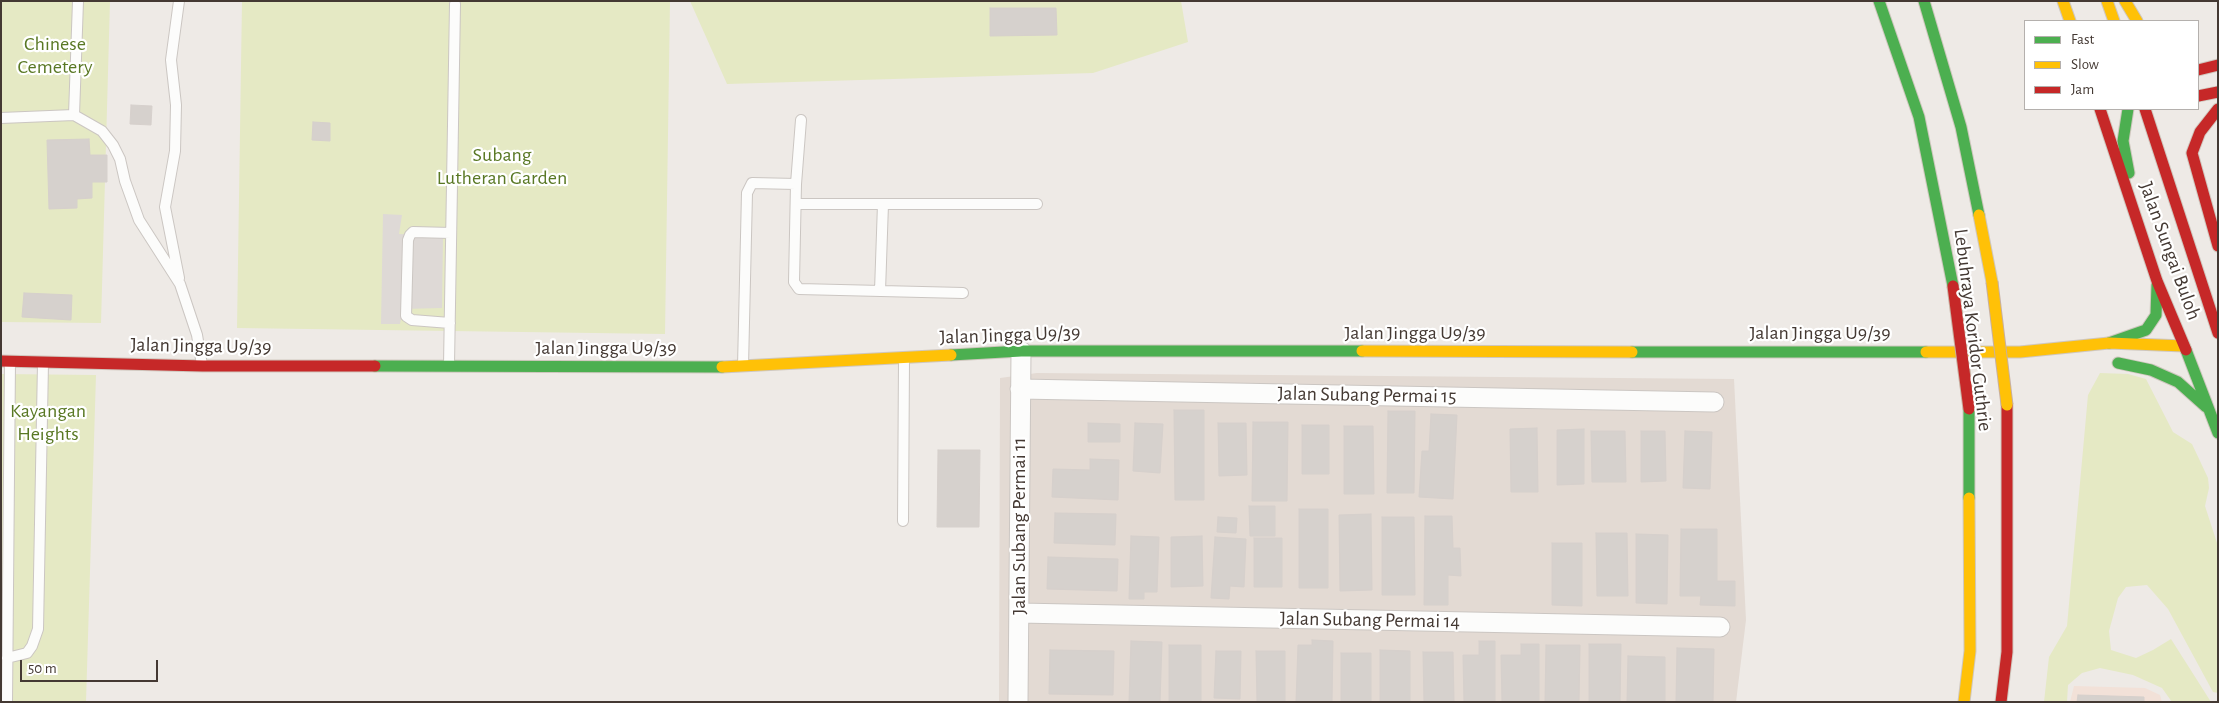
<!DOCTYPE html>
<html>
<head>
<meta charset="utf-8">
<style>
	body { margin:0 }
	#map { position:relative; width:2219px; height:703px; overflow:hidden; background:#eeeae6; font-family:"Alegreya Sans",sans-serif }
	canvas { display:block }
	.frame { position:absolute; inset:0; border:2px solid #443933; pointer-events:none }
	.legend { position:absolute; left:2024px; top:20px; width:175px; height:90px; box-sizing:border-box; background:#fff; border:1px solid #b4b0ad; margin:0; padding:6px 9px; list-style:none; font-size:15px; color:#443933 }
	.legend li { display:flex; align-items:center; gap:10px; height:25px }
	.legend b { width:25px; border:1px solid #b4b0ad }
	.scale { position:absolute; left:20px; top:660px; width:138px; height:22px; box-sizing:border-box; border:2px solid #443933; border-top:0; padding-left:6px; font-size:15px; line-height:18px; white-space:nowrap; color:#443933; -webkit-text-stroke:4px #fff; paint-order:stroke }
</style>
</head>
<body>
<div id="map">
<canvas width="2219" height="703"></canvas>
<div class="frame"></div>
<ul class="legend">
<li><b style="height:6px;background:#4caf50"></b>Fast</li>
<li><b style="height:6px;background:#ffc107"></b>Slow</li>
<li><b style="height:6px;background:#c62828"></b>Jam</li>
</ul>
<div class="scale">50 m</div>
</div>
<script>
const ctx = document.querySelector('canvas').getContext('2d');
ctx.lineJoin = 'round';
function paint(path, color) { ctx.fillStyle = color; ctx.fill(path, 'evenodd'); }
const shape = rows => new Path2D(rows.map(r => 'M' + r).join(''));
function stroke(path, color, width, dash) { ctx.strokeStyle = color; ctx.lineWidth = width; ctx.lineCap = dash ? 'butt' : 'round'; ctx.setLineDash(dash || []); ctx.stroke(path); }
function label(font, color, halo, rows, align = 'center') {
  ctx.font = font + ' "Alegreya Sans",sans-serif'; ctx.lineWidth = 4.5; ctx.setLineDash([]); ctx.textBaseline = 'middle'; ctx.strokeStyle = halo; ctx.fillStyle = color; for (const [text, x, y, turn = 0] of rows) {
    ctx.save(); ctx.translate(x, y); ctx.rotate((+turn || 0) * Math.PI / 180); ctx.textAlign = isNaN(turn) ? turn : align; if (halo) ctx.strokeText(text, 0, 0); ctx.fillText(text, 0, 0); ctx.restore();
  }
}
paint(shape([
	[1037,373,1734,379,1746,620,1736,702,999,702,1000,378]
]), '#e3dad3');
paint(shape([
	[2074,686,2145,688,2160,695,2162,702,2070,702]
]), '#f2e1d8');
paint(shape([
	[1,1,110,1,101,323,1,322],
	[242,1,670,1,665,334,237,328],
	[690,1,1181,1,1188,42,1093,73,727,84],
	[2100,373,2128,374,2146,379,2173,432,2192,444,2208,478,2209,488,2205,506,2218,546,2218,693,2213,692,2168,609,2147,585,2126,587,2118,598,2109,631,2111,650,2136,658,2153,650,2171,639,2211,702,2172,702,2162,688,2133,675,2100,668,2082,673,2068,685,2067,702,2044,702,2049,657,2067,626,2088,395],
	[1,374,96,375,86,702,1,702]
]), '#e5e9c4');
paint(shape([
	[383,214,402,215,399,234,443,236,442,308,403,309,400,324,381,324]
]), '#ded9d6');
const building = shape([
	[990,8,1056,8,1057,35,990,36,990,8],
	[131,105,152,106,151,125,130,124,131,105],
	[313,122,330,123,330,141,312,140,313,122],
	[89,139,90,155,107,155,107,182,92,182,92,198,77,199,77,208,49,209,47,140,89,139],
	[24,293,72,295,71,320,22,317,24,293],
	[1174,410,1204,410,1204,500,1175,500,1174,410],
	[1388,411,1415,411,1414,493,1387,493,1388,411],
	[1431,414,1457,415,1453,499,1419,497,1422,451,1429,451,1431,414],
	[1253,422,1288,422,1287,501,1252,501,1253,422],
	[1088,423,1120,424,1120,442,1088,442,1088,423],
	[1135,423,1163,424,1160,473,1133,471,1135,423],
	[1218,423,1246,423,1247,475,1219,476,1218,423],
	[1302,425,1329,425,1329,474,1302,474,1302,425],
	[1344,426,1373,426,1374,494,1344,494,1344,426],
	[1537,428,1538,492,1511,492,1510,429,1537,428],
	[1584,429,1584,484,1557,485,1557,430,1584,429],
	[1591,431,1625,431,1626,482,1592,482,1591,431],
	[1641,431,1665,431,1666,481,1641,482,1641,431],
	[1685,431,1712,432,1710,489,1683,488,1685,431],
	[938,450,980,450,979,527,937,527,938,450],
	[1090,459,1119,460,1118,500,1052,497,1053,469,1090,470,1090,459],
	[1249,506,1275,506,1275,536,1250,536,1249,506],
	[1299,509,1328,509,1328,588,1299,588,1299,509],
	[1055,513,1116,514,1115,545,1054,543,1055,513],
	[1371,514,1372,590,1340,591,1339,515,1371,514],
	[1425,516,1452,516,1453,548,1460,548,1461,576,1448,575,1448,605,1424,605,1425,516],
	[1218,517,1237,518,1236,533,1217,532,1218,517],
	[1382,517,1414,517,1415,595,1382,595,1382,517],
	[1681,529,1717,529,1717,581,1735,581,1735,606,1700,605,1701,596,1680,596,1681,529],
	[1596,533,1627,533,1628,596,1597,596,1596,533],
	[1636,534,1668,535,1667,604,1636,603,1636,534],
	[1131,536,1159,537,1157,592,1144,592,1144,599,1129,599,1131,536],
	[1202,536,1203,586,1171,587,1171,537,1202,536],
	[1215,537,1246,539,1244,587,1230,586,1229,599,1211,598,1215,537],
	[1254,538,1282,538,1282,587,1254,587,1254,538],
	[1552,543,1582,543,1582,606,1552,605,1552,543],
	[1048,557,1118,559,1117,591,1047,589,1048,557],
	[1312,640,1333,641,1332,702,1296,702,1298,645,1312,645,1312,640],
	[1131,641,1162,642,1160,702,1129,702,1131,641],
	[1479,641,1495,641,1495,702,1464,702,1463,655,1479,655,1479,641],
	[1521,644,1539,644,1539,702,1502,702,1501,655,1521,655,1521,644],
	[1589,644,1621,644,1620,702,1589,702,1589,644],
	[1169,645,1201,645,1201,702,1169,702,1169,645],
	[1546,645,1580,645,1579,702,1545,702,1546,645],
	[1677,648,1714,649,1713,702,1676,702,1677,648],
	[1050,650,1114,651,1113,695,1049,694,1050,650],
	[1380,650,1410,651,1410,702,1380,702,1380,650],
	[1216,651,1241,651,1240,699,1214,698,1216,651],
	[1256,651,1285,651,1285,701,1257,701,1256,651],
	[1423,652,1453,652,1454,702,1424,702,1423,652],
	[1341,653,1371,653,1371,702,1341,702,1341,653],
	[1628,656,1665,657,1665,702,1627,702,1628,656],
	[2078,695,2144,697,2144,702,2077,702,2078,695]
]);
paint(building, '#d6d1cd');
stroke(building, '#d6d0cc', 1);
const lane = shape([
	[179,1,171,60,176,105,175,151,165,207,179,278],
	[74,115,102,131,113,145,120,159,125,181,139,220,180,284,197,335,202,365],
	[1,118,74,115,78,1],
	[801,120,796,184,794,282,799,289,963,293],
	[796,204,1037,204],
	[880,291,883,204],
	[450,323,412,320,406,316,408,240,410,235,413,232,451,233],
	[449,365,455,4],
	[743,366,747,193,752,183,796,184],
	[903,521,904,360],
	[7,658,27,653,32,646,38,629,43,363],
	[7,702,10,362]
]);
const street = shape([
	[1020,389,1714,402],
	[1019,613,1720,627],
	[1018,702,1021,351]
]);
const fast = shape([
	[1879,1,1919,117,1953,286],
	[1924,1,1961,127,1979,215],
	[2128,109,2123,141,2129,173],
	[2109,343,2146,330,2156,315,2157,285],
	[2186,350,2218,433],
	[1632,352,1926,352],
	[951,355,1021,351,1362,351],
	[2118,363,2151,370,2178,382,2206,407],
	[375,366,722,367],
	[1969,409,1969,498]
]);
const slow = shape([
	[2063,1,2070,21],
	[2107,1,2114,21],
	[2125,1,2137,21],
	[1979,215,1992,282],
	[1362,351,1632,352],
	[1926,352,2020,352,2109,343,2184,346],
	[722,367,951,355],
	[1964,702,1970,651,1969,498]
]);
const jam = shape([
	[2198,70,2218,65],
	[2198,96,2218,92],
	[2100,109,2157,281,2186,350],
	[2145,109,2218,333],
	[2218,109,2200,132,2192,153,2218,246],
	[1,361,203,366,375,366],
	[2001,702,2007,652,2007,405]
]);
stroke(lane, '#cbc6c2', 12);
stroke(street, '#cbc6c2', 21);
stroke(fast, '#cfc7be', 13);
stroke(slow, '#cfc7be', 13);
stroke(jam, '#cfc7be', 13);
stroke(lane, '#fcfcfb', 10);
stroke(street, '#fcfcfb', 19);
stroke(fast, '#4caf50', 11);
stroke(slow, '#ffc107', 11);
stroke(jam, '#c62828', 11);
const slowBridge = shape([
	[1992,282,2007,405]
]);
const jamBridge = shape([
	[1953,286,1969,409]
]);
stroke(slowBridge, '#c8b0a1', 13, []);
stroke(jamBridge, '#c8b0a1', 13, []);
stroke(slowBridge, '#ffc107', 11);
stroke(jamBridge, '#c62828', 11);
label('20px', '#597824', '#fff', [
	["Chinese",55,44],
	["Cemetery",55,67],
	["Subang",502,155],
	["Lutheran Garden",502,178],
	["Kayangan",48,411],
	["Heights",48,434]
]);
label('20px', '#443933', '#fff', [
	["Jalan Sungai Buloh",2170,251,70],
	["Lebuhraya Koridor Guthrie",1973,330,83],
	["Jalan Jingga U9/39",1415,333],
	["Jalan Jingga U9/39",1820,333],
	["Jalan Jingga U9/39",1010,335,-2],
	["Jalan Jingga U9/39",201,346,1],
	["Jalan Jingga U9/39",606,348],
	["Jalan Subang Permai 15",1367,395,1],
	["Jalan Subang Permai 11",1019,526,-90],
	["Jalan Subang Permai 14",1370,620,1]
]);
</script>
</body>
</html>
